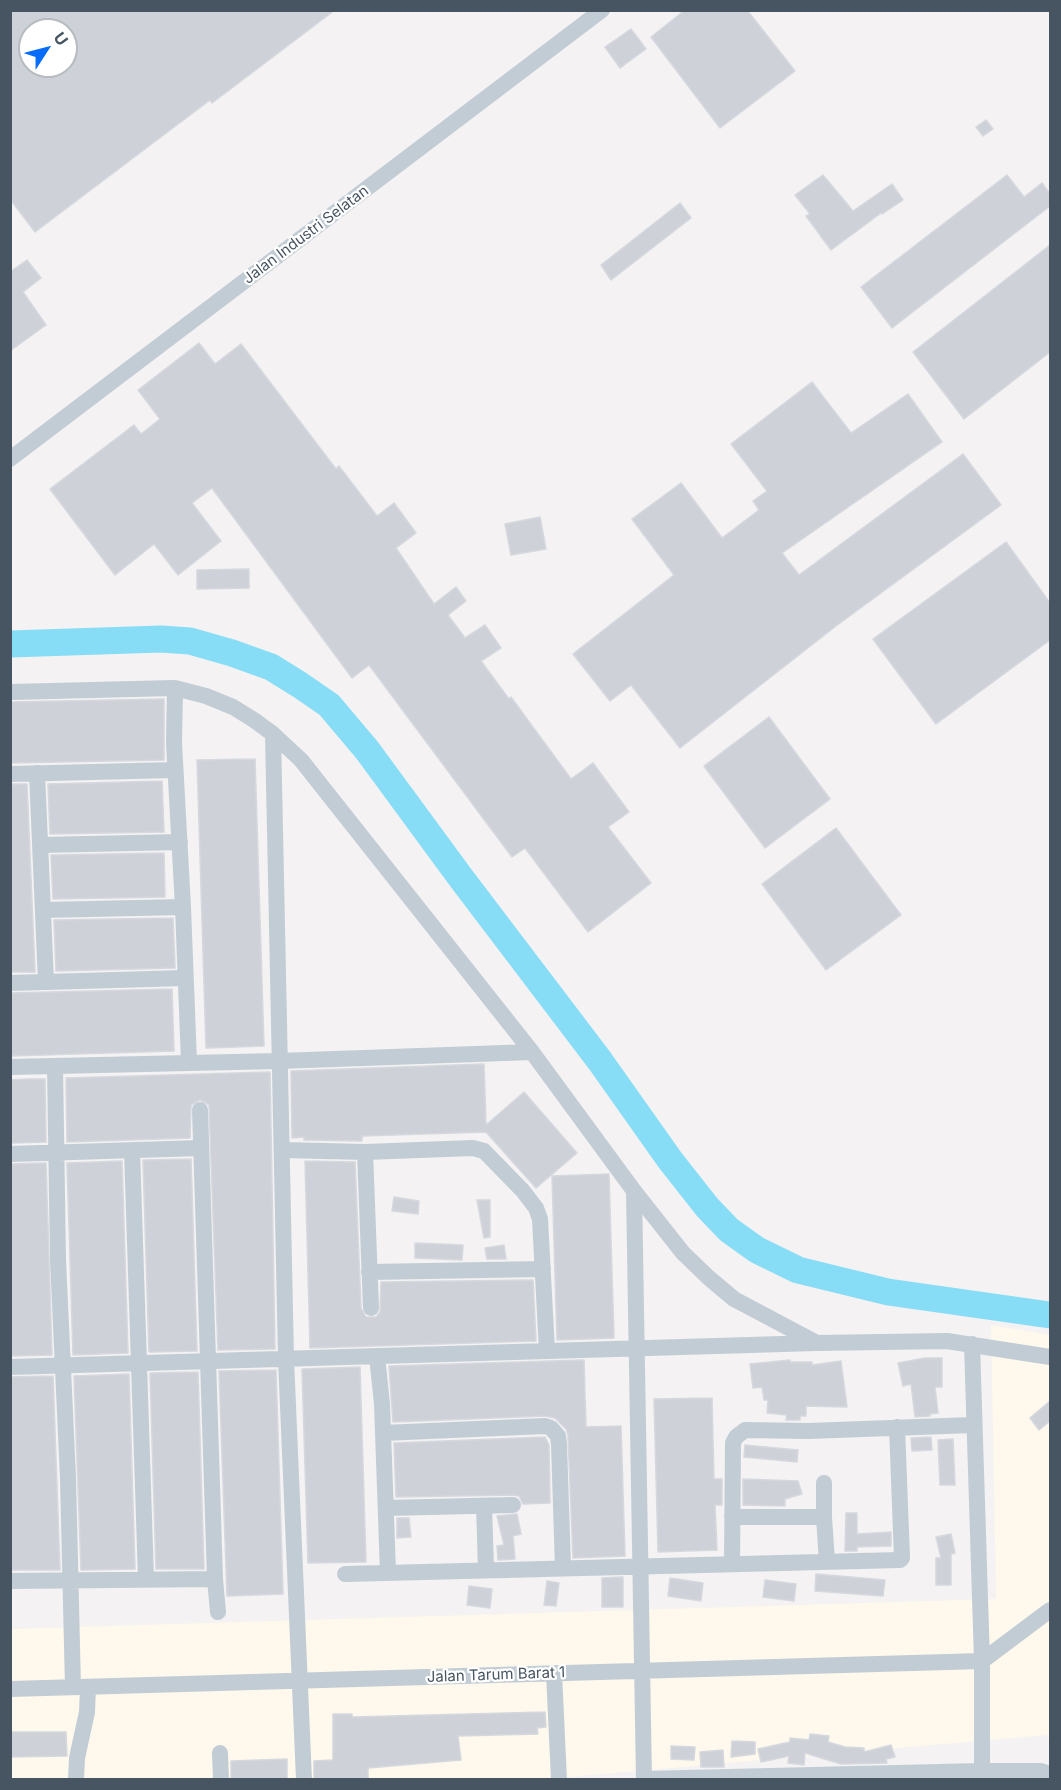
<!DOCTYPE html>
<html>
<head>
<meta charset="utf-8">
<style>
	body { margin:0 }
	#map { position:relative; width:1061px; height:1790px; overflow:hidden; background:#f4f2f2; font-family:Inter,sans-serif }
	canvas { display:block }
	.frame { position:absolute; inset:0; border:12px solid #475562; pointer-events:none }
	.north { position:absolute; left:18px; top:18px; width:60px; height:60px; box-sizing:border-box; background:#fff; border:2px solid #b5bbc0; border-radius:50%; rotate:54deg; font-size:16px; font-weight:700; line-height:24px; text-align:center; color:#475562 }
	.north::after { content:''; display:block; margin:auto; width:21px; height:27px; background:#076df9; clip-path:polygon(50% 0,100% 100%,50% 72%,0 100%) }
</style>
</head>
<body>
<div id="map">
<canvas width="1061" height="1790"></canvas>
<div class="frame"></div>
<div class="north">U</div>
</div>
<script>
const ctx = document.querySelector('canvas').getContext('2d');
ctx.lineJoin = 'round';
function paint(path, color) { ctx.fillStyle = color; ctx.fill(path, 'evenodd'); }
const shape = rows => new Path2D(rows.map(r => 'M' + r).join(''));
function stroke(path, color, width, dash) { ctx.strokeStyle = color; ctx.lineWidth = width; ctx.lineCap = dash ? 'butt' : 'round'; ctx.setLineDash(dash || []); ctx.stroke(path); }
function label(font, color, halo, rows, align = 'center') {
  ctx.font = font + ' Inter,sans-serif'; ctx.lineWidth = 4.5; ctx.setLineDash([]); ctx.textBaseline = 'middle'; ctx.strokeStyle = halo; ctx.fillStyle = color; for (const [text, x, y, turn = 0] of rows) {
    ctx.save(); ctx.translate(x, y); ctx.rotate((+turn || 0) * Math.PI / 180); ctx.textAlign = isNaN(turn) ? turn : align; if (halo) ctx.strokeText(text, 0, 0); ctx.fillText(text, 0, 0); ctx.restore();
  }
}
paint(shape([
	[991,1325,1050,1335,1050,1744,1047,1735,534,1780,11,1779,10,1629,996,1599]
]), '#fef9ec');
stroke(shape([
	[10,644,161,639,190,641,232,653,271,667,300,685,329,705,367,750,461,878,600,1061,670,1160,707,1207,729,1230,757,1250,798,1270,888,1292,1050,1315]
]), '#87ddf6', 27);
const building = shape([
	[10,10,335,10,212,103,210,100,35,232,10,199,10,10],
	[30,30,66,30,66,66,30,66,30,30],
	[685,10,747,10,795,71,720,128,651,37,685,10],
	[631,29,646,49,620,68,605,47,631,29],
	[986,120,993,129,983,136,976,127,986,120],
	[823,175,853,211,892,184,903,200,882,214,881,213,831,250,806,216,810,214,795,195,823,175],
	[1007,175,1024,197,1042,183,1050,194,1050,206,892,328,861,287,1007,175],
	[680,203,691,218,611,280,601,265,680,203],
	[1050,245,1050,352,964,419,913,352,1050,245],
	[27,260,41,278,23,292,46,325,10,351,10,272,27,260],
	[199,343,215,364,241,344,336,469,339,466,377,516,394,503,416,533,396,548,434,604,456,587,466,601,448,615,465,638,485,625,501,648,481,661,509,699,511,697,571,779,593,763,629,812,608,827,651,883,588,932,525,848,512,857,369,665,352,678,212,488,192,503,221,541,178,575,154,544,115,575,50,489,134,425,141,434,160,419,138,390,199,343],
	[812,382,851,433,908,394,942,442,782,553,799,575,963,454,1001,505,836,626,680,748,631,685,610,701,573,654,674,575,632,519,681,483,722,538,759,510,753,501,767,491,731,444,812,382],
	[540,517,546,549,511,555,505,524,540,517],
	[1006,542,1050,603,1050,640,936,724,873,639,1006,542],
	[249,569,249,588,197,589,197,570,249,569],
	[164,699,164,760,10,763,10,702,164,699],
	[769,717,830,799,765,848,704,766,769,717],
	[255,759,264,1046,206,1048,197,760,255,759],
	[162,781,164,832,50,834,48,784,162,781],
	[10,784,27,784,35,972,10,972,10,784],
	[836,828,901,915,826,970,762,884,836,828],
	[164,853,165,897,53,899,51,855,164,853],
	[173,918,175,968,56,971,54,920,173,918],
	[172,989,174,1051,10,1056,10,993,172,989],
	[484,1064,486,1125,524,1092,577,1153,536,1188,486,1132,362,1136,362,1141,304,1140,304,1137,292,1138,291,1071,484,1064],
	[270,1072,275,1349,218,1350,209,1105,200,1100,191,1105,190,1138,67,1142,66,1078,270,1072],
	[28,1079,45,1079,46,1142,10,1143,10,1080,28,1079],
	[191,1159,197,1351,149,1352,143,1160,191,1159],
	[122,1161,128,1353,73,1355,67,1163,122,1161],
	[305,1161,355,1162,361,1308,366,1317,376,1317,380,1312,381,1282,533,1280,536,1341,310,1348,305,1161],
	[46,1163,52,1355,10,1356,10,1164,46,1163],
	[609,1174,614,1338,557,1340,552,1176,609,1174],
	[394,1197,419,1201,418,1214,392,1211,394,1197],
	[477,1200,490,1200,490,1237,484,1238,477,1200],
	[415,1243,463,1245,462,1260,415,1258,415,1243],
	[504,1245,506,1259,487,1259,485,1248,504,1245],
	[925,1358,942,1358,942,1387,935,1387,938,1413,930,1414,930,1416,915,1417,911,1384,903,1386,898,1363,925,1358],
	[584,1360,586,1427,621,1426,625,1556,573,1558,568,1435,566,1429,555,1418,545,1416,393,1422,389,1366,584,1360],
	[790,1360,790,1362,812,1362,812,1365,841,1361,847,1407,806,1406,806,1416,800,1416,800,1420,786,1420,787,1415,767,1413,768,1400,764,1400,762,1387,753,1388,750,1364,790,1360],
	[360,1367,366,1562,308,1563,302,1369,360,1367],
	[276,1370,283,1594,227,1596,219,1371,276,1370],
	[198,1372,204,1569,156,1569,150,1373,198,1372],
	[129,1374,135,1569,81,1570,74,1376,129,1374],
	[53,1376,60,1570,10,1570,10,1377,53,1376],
	[712,1398,714,1479,722,1479,722,1505,715,1505,717,1550,658,1552,654,1399,712,1398],
	[1050,1401,1050,1421,1039,1430,1030,1418,1050,1401],
	[545,1437,549,1445,550,1503,523,1504,519,1496,513,1495,396,1497,394,1443,545,1437],
	[931,1437,932,1450,912,1451,911,1438,931,1437],
	[953,1439,955,1485,940,1485,938,1440,953,1439],
	[745,1445,798,1450,797,1462,744,1457,745,1445],
	[743,1479,798,1481,802,1494,785,1499,785,1506,743,1505,743,1479],
	[846,1513,857,1513,857,1534,891,1532,891,1546,857,1547,857,1551,845,1551,846,1513],
	[517,1514,521,1534,513,1536,515,1559,498,1560,497,1546,504,1545,497,1516,517,1514],
	[397,1518,409,1518,411,1537,397,1538,397,1518],
	[951,1534,955,1553,951,1554,951,1585,936,1585,936,1558,941,1558,936,1537,951,1534],
	[816,1574,885,1580,883,1596,815,1591,816,1574],
	[623,1577,623,1607,602,1607,602,1578,623,1577],
	[670,1578,703,1583,701,1601,668,1596,670,1578],
	[765,1580,796,1584,794,1601,763,1597,765,1580],
	[547,1581,559,1583,556,1606,544,1605,547,1581],
	[469,1586,492,1589,490,1608,467,1605,469,1586],
	[545,1712,546,1727,537,1728,538,1734,458,1736,461,1760,368,1768,368,1779,314,1779,314,1761,333,1760,333,1714,352,1714,352,1717,545,1712],
	[10,1732,66,1732,67,1756,10,1757,10,1732],
	[810,1734,829,1736,828,1742,845,1747,864,1748,864,1752,891,1745,895,1757,886,1759,887,1763,841,1764,805,1753,804,1765,788,1763,789,1756,761,1762,758,1749,790,1742,790,1738,809,1740,810,1734],
	[732,1741,755,1742,755,1754,731,1757,732,1741],
	[671,1746,695,1747,694,1760,671,1759,671,1746],
	[723,1750,724,1767,701,1767,700,1752,723,1750],
	[287,1759,287,1779,231,1779,231,1761,287,1759]
]);
paint(building, '#ced1d8');
stroke(building, '#d5d8de', 1.5);
stroke(shape([
	[10,459,602,10],
	[175,688,174,743,183,907,189,1062],
	[10,692,175,688,206,696,233,707,254,720,273,734,301,760,532,1052,634,1191,683,1253,709,1278,734,1299,817,1343,947,1341,1050,1357],
	[273,734,286,1359,304,1780],
	[37,773,46,982],
	[10,774,175,770],
	[41,845,180,842],
	[43,910,183,907],
	[10,983,185,978],
	[55,1066,58,1260,68,1478,73,1687],
	[10,1067,279,1061,532,1052],
	[200,1110,215,1579,218,1612],
	[132,1150,146,1579],
	[283,1150,365,1152,473,1148,484,1151,523,1191,536,1208,540,1219,547,1351],
	[365,1152,371,1308],
	[10,1154,201,1148],
	[634,1191,644,1780],
	[369,1272,543,1269],
	[972,1344,982,1661,982,1780],
	[377,1356,382,1404,388,1573],
	[10,1367,816,1343],
	[383,1433,545,1426,551,1428,558,1436,559,1444,563,1568],
	[824,1483,824,1517,827,1562],
	[484,1506,486,1570],
	[386,1508,513,1505],
	[732,1517,824,1517],
	[732,1564,733,1443,736,1437,745,1430,808,1431,973,1425],
	[345,1574,900,1560,902,1558,897,1427],
	[10,1581,215,1579],
	[982,1661,1050,1610],
	[554,1673,559,1780],
	[10,1689,982,1661],
	[220,1753,221,1780],
	[644,1779,982,1771,1041,1771,1050,1774],
	[76,1780,77,1758,87,1712,88,1687]
]), '#c2ccd5', 16);
label('15px', '#475562', '#fff', [
	["Jalan Industri Selatan",306,235,-37],
	["Jalan Tarum Barat 1",496,1675,-2]
]);
</script>
</body>
</html>
